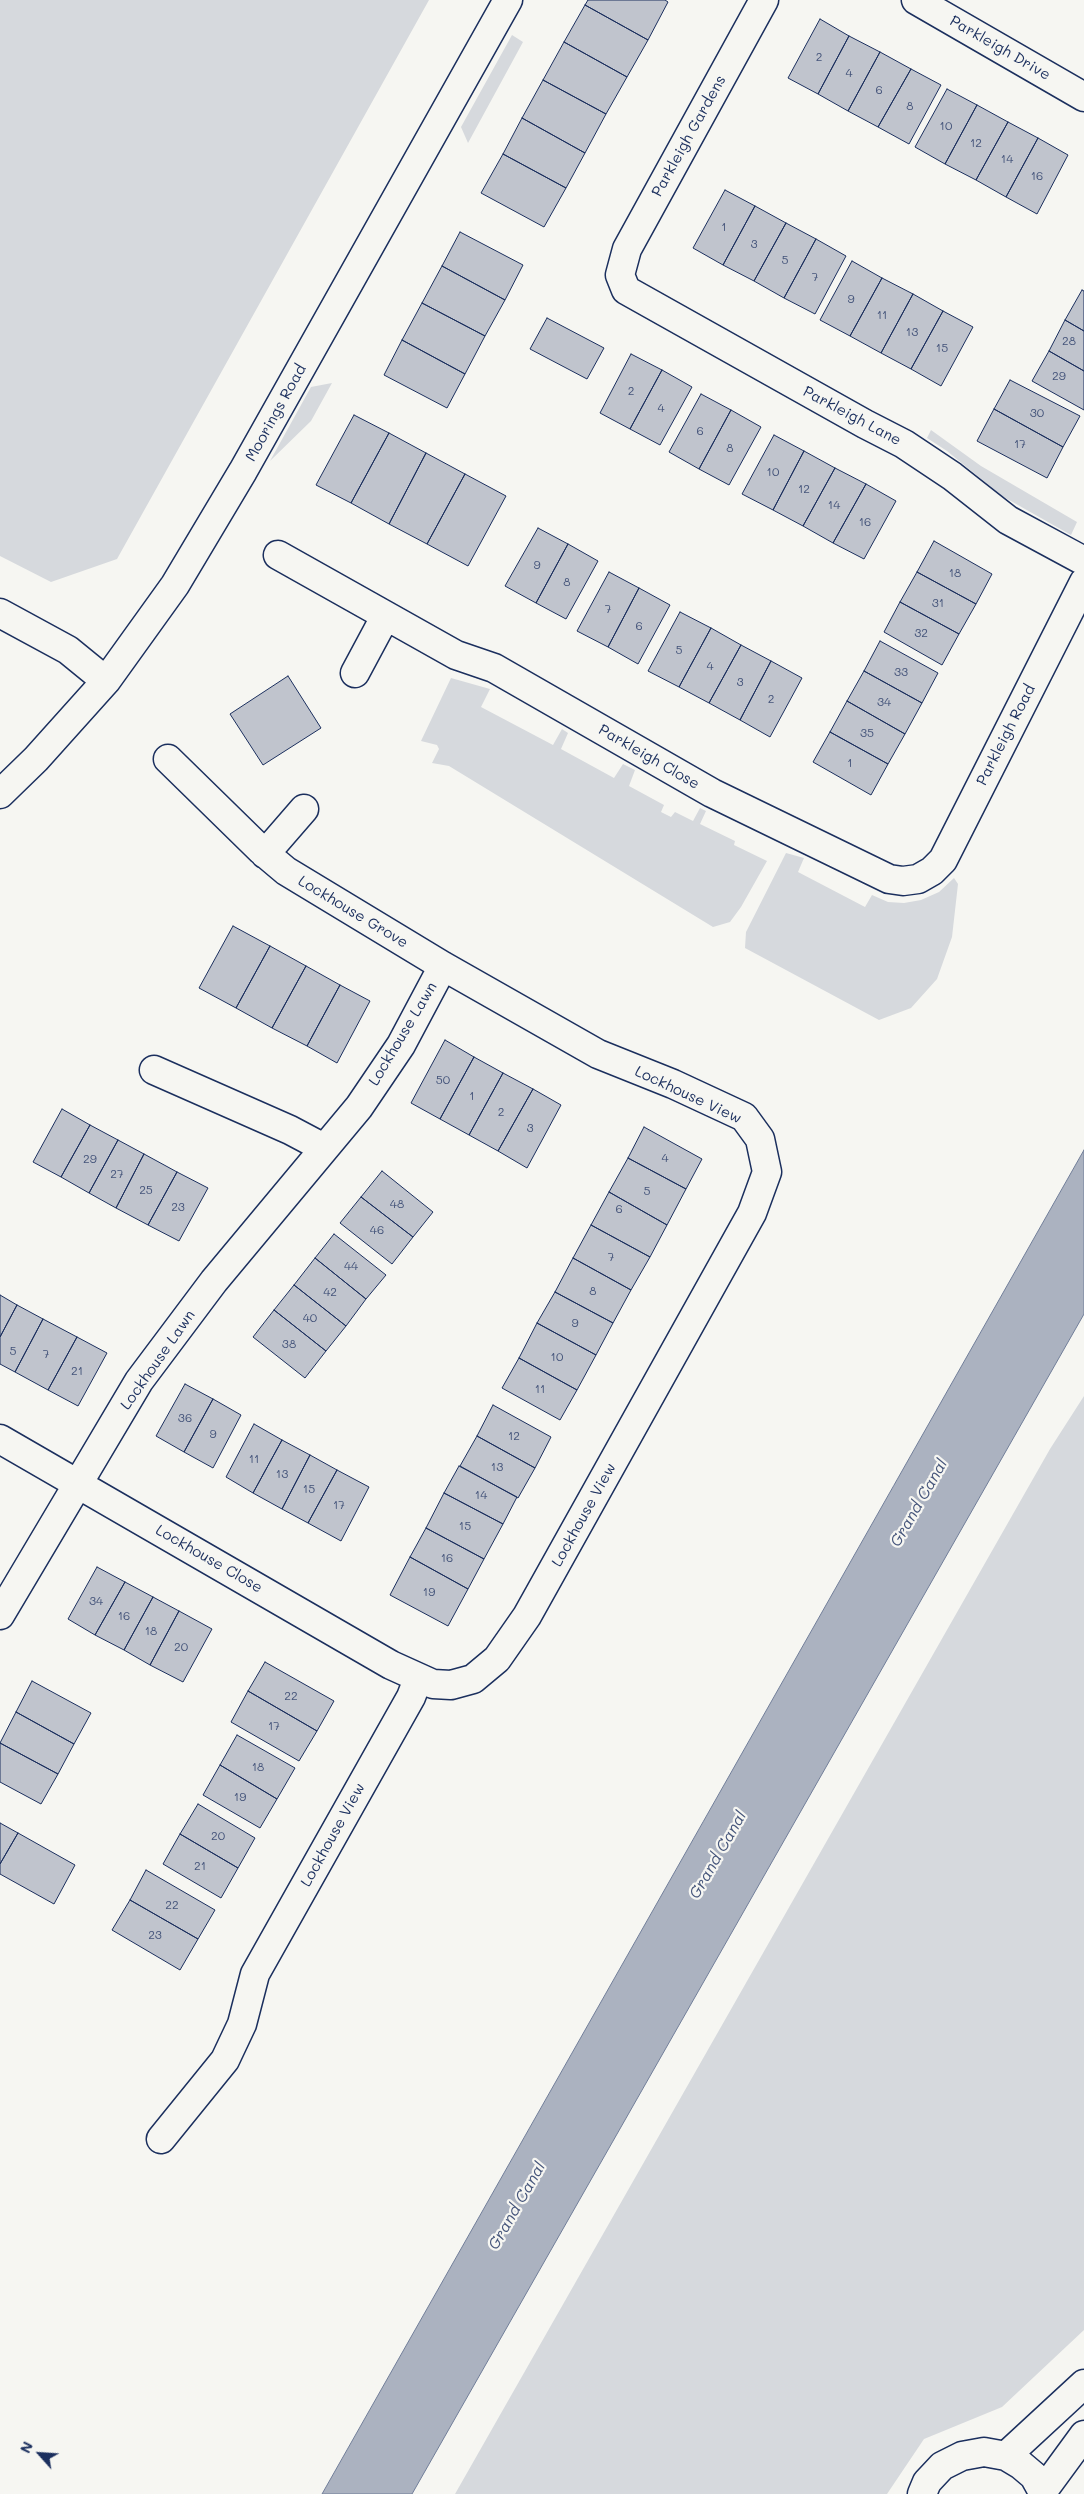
<!DOCTYPE html>
<html>
<head>
<meta charset="utf-8">
<style>
	body { margin:0 }
	#map { position:relative; width:1084px; height:2494px; overflow:hidden; background:#f6f6f2; font-family:Mali,sans-serif }
	canvas { display:block }
	.north { position:absolute; left:15px; top:2429px; width:50px; height:50px; -webkit-text-stroke:4px #f6f6f2; paint-order:stroke; rotate:296deg; font-size:14px; font-weight:700; line-height:20px; text-align:center; color:#1b2f5e }
	.north::after { content:''; display:block; margin:auto; width:18px; height:22px; background:#1b2f5e; clip-path:polygon(50% 0,100% 100%,50% 72%,0 100%) }
</style>
</head>
<body>
<div id="map">
<canvas width="1084" height="2494"></canvas>
<div class="north">N</div>
</div>
<script>
const ctx = document.querySelector('canvas').getContext('2d');
ctx.lineJoin = 'round';
function paint(path, color) { ctx.fillStyle = color; ctx.fill(path, 'evenodd'); }
const shape = rows => new Path2D(rows.map(r => 'M' + r).join(''));
function stroke(path, color, width, dash) { ctx.strokeStyle = color; ctx.lineWidth = width; ctx.lineCap = dash ? 'butt' : 'round'; ctx.setLineDash(dash || []); ctx.stroke(path); }
function label(font, color, halo, rows, align = 'center') {
  ctx.font = font + ' Mali,sans-serif'; ctx.lineWidth = 4.5; ctx.setLineDash([]); ctx.textBaseline = 'middle'; ctx.strokeStyle = halo; ctx.fillStyle = color; for (const [text, x, y, turn = 0] of rows) {
    ctx.save(); ctx.translate(x, y); ctx.rotate((+turn || 0) * Math.PI / 180); ctx.textAlign = isNaN(turn) ? turn : align; if (halo) ctx.strokeText(text, 0, 0); ctx.fillText(text, 0, 0); ctx.restore();
  }
}
paint(shape([
	[0,0,429,0,117,559,51,582,0,556],
	[512,35,523,42,468,143,461,127],
	[332,383,311,421,270,461,311,387],
	[931,430,981,466,1077,522,1071,535,1002,496,947,451,927,438],
	[451,678,490,689,481,707,553,745,562,729,568,733,561,749,614,778,623,764,635,770,629,786,664,805,661,812,671,817,675,812,693,821,700,808,706,811,700,824,735,841,734,845,767,861,741,907,730,922,713,927,449,766,432,763,439,749,437,745,421,741],
	[786,853,804,858,798,872,865,907,872,895,888,902,904,903,921,900,939,892,954,878,958,884,952,937,937,979,911,1008,879,1020,745,948,746,932],
	[1084,1396,1084,2330,1002,2407,924,2439,887,2494,455,2494,1050,1449]
]), '#d6d9dd');
const water = shape([
	[1084,1150,1084,1314,412,2494,322,2494,1084,1150]
]);
paint(water, '#abb2c0');
stroke(water, '#717e99', 1);
const building = shape([
	[588,0,665,0,668,2,648,40,585,5,588,0],
	[585,5,648,40,627,77,564,42,585,5],
	[820,19,849,36,818,94,788,78,820,19],
	[849,36,880,52,848,111,818,94,849,36],
	[564,42,627,77,606,114,543,80,564,42],
	[880,52,911,69,878,127,848,111,880,52],
	[911,69,941,85,909,144,878,127,911,69],
	[543,80,606,114,585,153,522,118,543,80],
	[947,89,977,105,945,164,915,147,947,89],
	[977,105,1008,122,976,180,945,164,977,105],
	[522,118,585,153,566,188,503,154,522,118],
	[1008,122,1038,138,1006,197,976,180,1008,122],
	[1038,138,1068,155,1037,214,1006,197,1038,138],
	[503,154,566,188,544,227,481,193,503,154],
	[725,190,755,206,723,265,693,248,725,190],
	[755,206,786,223,754,281,723,265,755,206],
	[786,223,816,239,784,298,754,281,786,223],
	[460,232,523,265,505,300,442,266,460,232],
	[816,239,846,256,815,314,784,298,816,239],
	[852,261,882,278,850,336,820,320,852,261],
	[442,266,505,300,485,336,422,303,442,266],
	[882,278,913,294,881,353,850,336,882,278],
	[1082,290,1084,291,1084,331,1065,320,1082,290],
	[913,294,943,311,911,369,881,353,913,294],
	[422,303,485,336,465,374,402,340,422,303],
	[943,311,973,327,941,386,911,369,943,311],
	[547,318,604,348,587,379,530,349,547,318],
	[1065,320,1084,331,1084,371,1049,351,1065,320],
	[402,340,465,374,447,408,384,375,402,340],
	[1049,351,1084,371,1084,410,1032,381,1049,351],
	[631,354,662,370,630,429,600,413,631,354],
	[662,370,692,387,660,445,630,429,662,370],
	[1010,380,1080,416,1063,447,994,409,1010,380],
	[701,394,731,410,699,469,669,452,701,394],
	[994,409,1063,447,1047,478,977,441,994,409],
	[731,410,761,427,729,485,699,469,731,410],
	[354,415,389,433,351,503,316,485,354,415],
	[389,433,426,453,389,524,351,503,389,433],
	[774,435,804,451,773,510,742,494,774,435],
	[804,451,835,468,803,526,773,510,804,451],
	[426,453,465,474,427,544,389,524,426,453],
	[835,468,866,484,833,543,803,526,835,468],
	[465,474,506,496,468,566,427,544,465,474],
	[866,484,896,501,864,559,833,543,866,484],
	[538,528,568,544,536,603,505,586,538,528],
	[934,541,992,574,976,604,917,572,934,541],
	[568,544,598,561,566,619,536,603,568,544],
	[609,572,639,588,608,647,577,631,609,572],
	[917,572,976,604,959,634,900,602,917,572],
	[639,588,670,605,638,664,608,647,639,588],
	[900,602,959,634,942,665,884,632,900,602],
	[680,612,711,628,679,687,648,671,680,612],
	[711,628,741,645,709,703,679,687,711,628],
	[880,641,938,673,922,703,864,671,880,641],
	[741,645,771,661,740,720,709,703,741,645],
	[771,661,802,678,770,737,740,720,771,661],
	[864,671,922,703,905,734,847,701,864,671],
	[288,676,321,728,263,765,230,714,288,676],
	[847,701,905,734,888,764,830,732,847,701],
	[830,732,888,764,871,795,813,762,830,732],
	[233,926,270,946,236,1008,199,988,233,926],
	[270,946,306,966,272,1028,236,1008,270,946],
	[306,966,340,985,307,1046,272,1028,306,966],
	[340,985,370,1001,337,1063,307,1046,340,985],
	[445,1040,474,1057,440,1119,411,1103,445,1040],
	[474,1057,503,1073,469,1135,440,1119,474,1057],
	[503,1073,533,1089,498,1151,469,1135,503,1073],
	[533,1089,561,1105,527,1168,498,1151,533,1089],
	[62,1109,90,1125,61,1177,33,1162,62,1109],
	[90,1125,118,1140,89,1193,61,1177,90,1125],
	[644,1127,702,1159,686,1189,628,1158,644,1127],
	[118,1140,144,1154,116,1208,89,1193,118,1140],
	[144,1154,177,1172,148,1225,116,1208,144,1154],
	[628,1158,686,1189,667,1225,609,1192,628,1158],
	[382,1171,433,1212,413,1237,361,1197,382,1171],
	[177,1172,208,1188,179,1241,148,1225,177,1172],
	[609,1192,667,1225,650,1257,591,1225,609,1192],
	[361,1197,413,1237,392,1264,340,1223,361,1197],
	[591,1225,650,1257,631,1290,573,1258,591,1225],
	[334,1234,386,1275,366,1299,315,1258,334,1234],
	[315,1258,366,1299,346,1326,294,1285,315,1258],
	[573,1258,631,1290,613,1323,555,1292,573,1258],
	[294,1285,346,1326,326,1351,274,1310,294,1285],
	[555,1292,613,1323,596,1355,537,1323,555,1292],
	[0,1295,17,1305,0,1337,0,1295],
	[17,1305,43,1319,15,1372,0,1364,0,1337,17,1305],
	[274,1310,326,1351,305,1378,253,1337,274,1310],
	[43,1319,77,1337,48,1390,15,1372,43,1319],
	[537,1323,596,1355,577,1390,519,1358,537,1323],
	[77,1337,107,1353,78,1406,48,1390,77,1337],
	[519,1358,577,1390,560,1420,502,1388,519,1358],
	[185,1384,213,1399,184,1452,156,1436,185,1384],
	[213,1399,241,1415,213,1468,184,1452,213,1399],
	[493,1405,551,1437,535,1468,477,1436,493,1405],
	[254,1424,282,1440,253,1493,226,1477,254,1424],
	[477,1436,535,1468,518,1498,460,1466,477,1436],
	[282,1440,310,1455,282,1509,253,1493,282,1440],
	[310,1455,337,1470,308,1523,282,1509,310,1455],
	[459,1466,517,1497,503,1524,444,1493,459,1466],
	[337,1470,369,1487,341,1541,308,1523,337,1470],
	[444,1493,503,1524,484,1559,426,1528,444,1493],
	[426,1528,484,1559,468,1589,410,1557,426,1528],
	[410,1557,468,1589,448,1626,390,1595,410,1557],
	[97,1567,125,1582,95,1635,68,1619,97,1567],
	[125,1582,153,1597,124,1650,95,1635,125,1582],
	[153,1597,179,1611,150,1665,124,1650,153,1597],
	[179,1611,212,1629,183,1682,150,1665,179,1611],
	[265,1662,334,1701,317,1731,248,1691,265,1662],
	[32,1681,91,1713,74,1744,16,1712,32,1681],
	[248,1691,317,1731,299,1761,231,1722,248,1691],
	[16,1712,74,1744,58,1774,0,1743,16,1712],
	[237,1735,295,1768,277,1799,220,1765,237,1735],
	[0,1743,58,1774,41,1804,0,1782,0,1743],
	[220,1765,277,1799,260,1828,203,1795,220,1765],
	[198,1804,255,1838,238,1868,180,1834,198,1804],
	[0,1823,18,1833,0,1864,0,1823],
	[18,1833,75,1865,54,1904,0,1874,0,1864,18,1833],
	[180,1834,238,1868,221,1898,163,1864,180,1834],
	[146,1870,215,1910,198,1939,130,1900,146,1870],
	[130,1900,198,1939,180,1970,112,1930,130,1900]
]);
paint(building, '#c0c4cd');
stroke(building, '#1b2f5e', 1);
const minor = shape([
	[764,0,627,249,620,275,626,290,865,424,904,444,952,476,1008,520,1084,561],
	[916,0,1084,97],
	[278,555,456,655,494,668,712,793,889,879,903,881,918,879,932,871,943,860,1084,582],
	[0,613,68,650,106,681],
	[355,673,385,617],
	[0,794,36,759,106,681,175,585,243,471,508,0],
	[265,854,304,809],
	[154,1070,290,1130,324,1148],
	[0,1439,391,1665,433,1684,451,1685,473,1679,497,1659,527,1616,752,1213,767,1172,760,1139,744,1117,673,1084,598,1054,443,966,286,871,261,850,168,759],
	[0,1615,139,1381,214,1281,359,1107,401,1045,443,966],
	[161,2139,225,2060,242,2024,255,1974,411,1697,418,1679]
]);
const tertiary = shape([
	[1006,2456,1084,2384],
	[1043,2491,1084,2435],
	[922,2494,927,2482,942,2466,962,2456,984,2452,1006,2456,1021,2465,1034,2476,1044,2494]
]);
stroke(minor, '#1b2f5e', 31);
stroke(tertiary, '#1b2f5e', 31);
stroke(minor, '#f6f6f2', 28);
stroke(tertiary, '#f6f6f2', 28);
label('12px', '#44547a', null, [
	["2",819,57],
	["4",849,73],
	["6",879,90],
	["8",910,106],
	["10",946,126],
	["12",976,143],
	["14",1007,159],
	["16",1037,176],
	["1",724,227],
	["3",754,244],
	["5",785,260],
	["7",815,277],
	["9",851,299],
	["11",882,315],
	["13",912,332],
	["28",1069,341],
	["15",942,348],
	["29",1059,376],
	["2",631,391],
	["4",661,408],
	["30",1037,413],
	["6",700,431],
	["17",1020,444],
	["8",730,448],
	["10",773,472],
	["12",804,489],
	["14",834,505],
	["16",865,522],
	["9",537,565],
	["18",955,573],
	["8",567,582],
	["31",938,603],
	["7",608,609],
	["6",639,626],
	["32",921,633],
	["5",679,650],
	["4",710,666],
	["33",901,672],
	["3",740,682],
	["2",771,699],
	["34",884,702],
	["35",867,733],
	["1",850,763],
	["50",443,1080],
	["1",472,1096],
	["2",501,1112],
	["3",530,1128],
	["4",665,1158],
	["29",90,1159],
	["27",117,1174],
	["25",146,1190],
	["5",647,1191],
	["48",397,1204],
	["23",178,1207],
	["6",619,1209],
	["46",377,1230],
	["7",611,1257],
	["44",351,1266],
	["8",593,1291],
	["42",330,1292],
	["40",310,1318],
	["9",575,1323],
	["38",289,1344],
	["5",13,1351],
	["7",46,1354],
	["10",557,1357],
	["21",77,1371],
	["11",540,1389],
	["36",185,1418],
	["9",213,1434],
	["12",514,1436],
	["11",254,1459],
	["13",497,1467],
	["13",282,1474],
	["15",309,1489],
	["14",481,1495],
	["17",339,1505],
	["15",465,1526],
	["16",447,1558],
	["19",429,1592],
	["34",96,1601],
	["16",124,1616],
	["18",151,1631],
	["20",181,1647],
	["22",291,1696],
	["17",274,1726],
	["18",258,1767],
	["19",240,1797],
	["20",218,1836],
	["21",200,1866],
	["22",172,1905],
	["23",155,1935]
]);
label('15px', '#1b2f5e', '#f6f6f2', [
	["Parkleigh Drive",1000,48,30],
	["Parkleigh Gardens",689,136,-61],
	["Moorings Road",276,413,-61],
	["Parkleigh Lane",852,416,28],
	["Parkleigh Road",1006,735,-63],
	["Parkleigh Close",649,757,30],
	["Lockhouse Grove",353,912,31],
	["Lockhouse Lawn",403,1034,-59],
	["Lockhouse View",688,1095,25],
	["Lockhouse Lawn",158,1360,-55],
	["Lockhouse View",584,1515,-61],
	["Lockhouse Close",209,1559,30],
	["Lockhouse View",333,1835,-61]
]);
label('italic 16px', '#46567b', '#f6f6f2', [
	["Grand Canal",919,1503,-60],
	["Grand Canal",718,1855,-60],
	["Grand Canal",517,2206,-60]
]);
</script>
</body>
</html>
